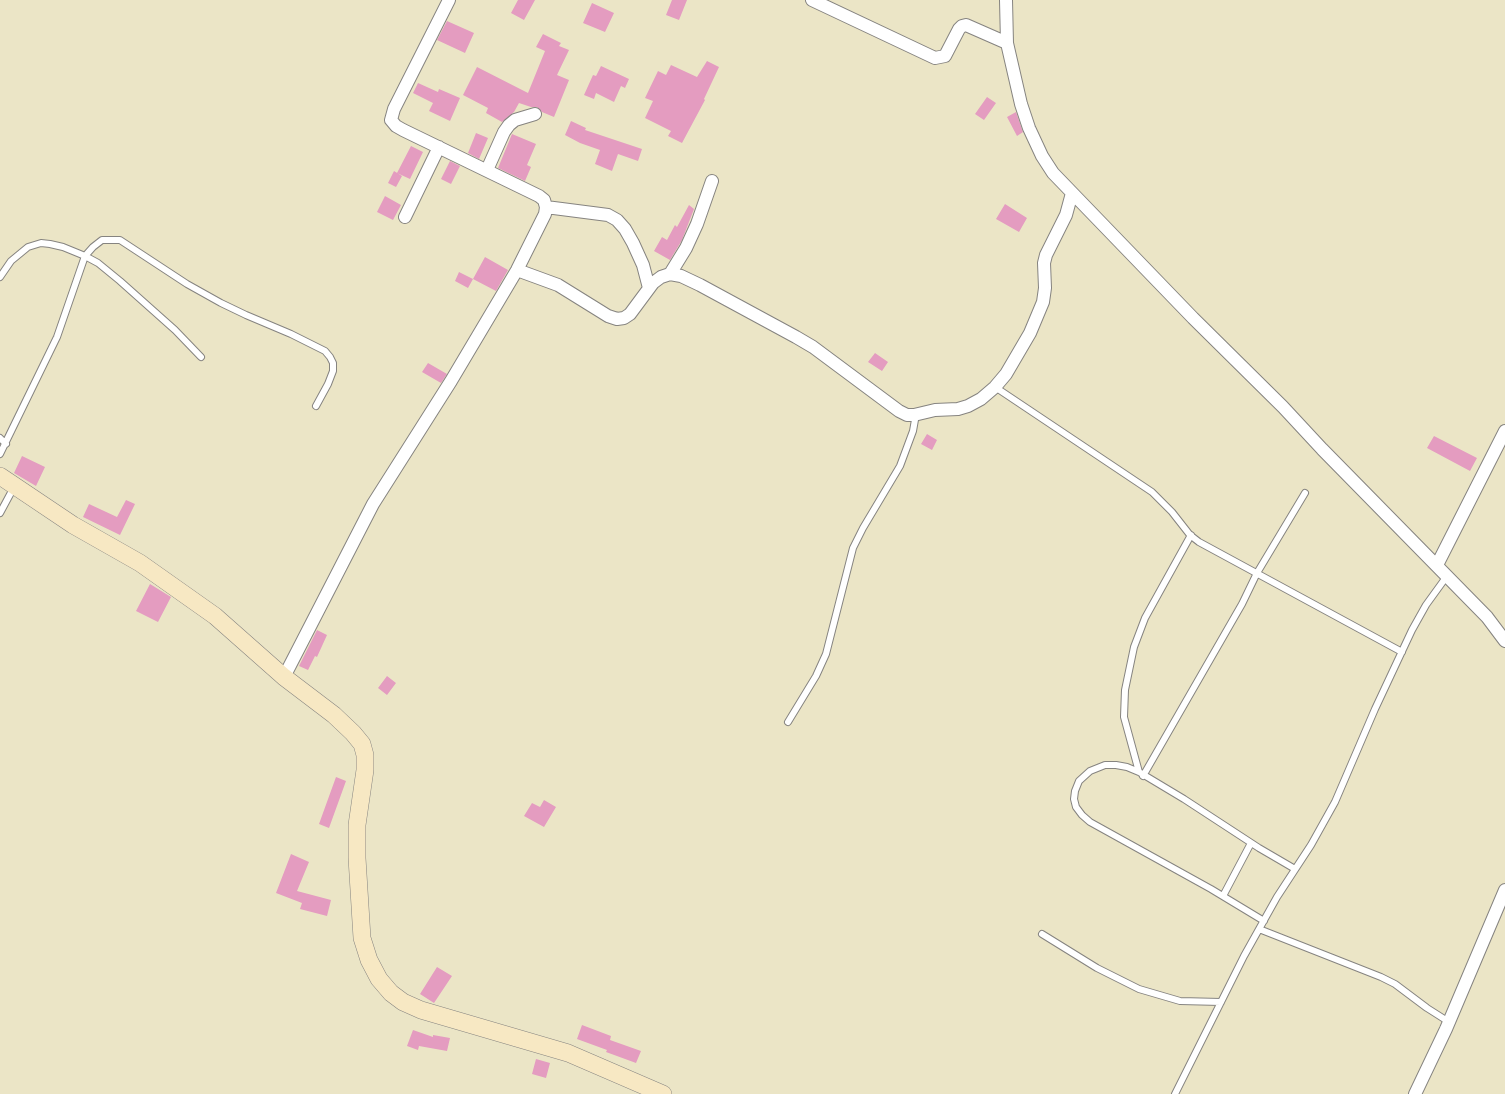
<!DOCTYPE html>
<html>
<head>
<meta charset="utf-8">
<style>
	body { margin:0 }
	canvas { display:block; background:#ebe5c6 }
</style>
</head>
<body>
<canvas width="1505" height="1094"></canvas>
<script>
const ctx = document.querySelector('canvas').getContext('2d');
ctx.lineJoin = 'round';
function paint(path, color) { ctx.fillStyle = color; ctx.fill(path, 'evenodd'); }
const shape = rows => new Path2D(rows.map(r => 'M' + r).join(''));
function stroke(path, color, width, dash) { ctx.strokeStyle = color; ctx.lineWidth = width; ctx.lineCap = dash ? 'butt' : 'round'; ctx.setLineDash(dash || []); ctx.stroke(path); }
paint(shape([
	[518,0,535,0,524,20,511,13],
	[672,0,687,0,679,20,666,15],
	[592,3,614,13,605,32,583,23],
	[447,21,474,33,465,53,437,40],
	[543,34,561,43,559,46,569,50,557,75,569,80,554,117,542,112,537,107,531,107,519,103,514,112,502,122,486,113,488,108,463,95,477,67,528,93,545,51,536,47],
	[707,61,719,67,704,99,705,100,682,143,668,136,671,131,645,118,653,101,645,98,658,71,666,75,671,65,697,77],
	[601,66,629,79,625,88,621,86,614,102,596,93,594,99,584,95,593,75,596,76],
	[418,83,438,92,439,89,460,98,450,121,429,111,433,103,413,93],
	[987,97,996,103,984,120,975,114],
	[1016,112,1023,132,1017,136,1007,117],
	[571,121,586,128,585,130,642,149,638,161,618,154,612,171,595,164,600,150,580,143,565,135],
	[476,133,488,138,479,159,468,153],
	[512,134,536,144,527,165,531,167,525,181,498,168],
	[411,146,423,152,410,179,397,173],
	[450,161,460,166,451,184,441,179],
	[394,171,402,176,396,187,388,183],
	[385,196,401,205,393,220,377,212],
	[1005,204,1027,218,1019,232,996,219],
	[689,205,694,209,682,240,670,260,654,251,662,237,667,240,675,225,677,227],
	[485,257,508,270,496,291,473,279],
	[459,272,473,279,468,288,455,281],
	[875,353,888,362,882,371,868,362],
	[428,363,447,374,441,383,422,372],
	[927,434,937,440,932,450,921,444],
	[1434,436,1477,458,1470,471,1427,448],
	[22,456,45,467,36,486,14,473],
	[126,500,135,504,120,535,83,517,89,504,117,517],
	[150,584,171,597,158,622,136,611],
	[317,630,327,635,317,657,315,656,308,670,299,666],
	[387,676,396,683,387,695,378,688],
	[336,777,346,781,329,828,319,824],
	[544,800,556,807,544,827,524,816,532,803,540,807],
	[291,854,309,862,297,891,331,900,327,916,300,909,302,903,276,893],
	[437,967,452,976,434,1003,420,994],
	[582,1025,611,1036,610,1040,641,1051,636,1063,606,1052,607,1050,577,1039],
	[413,1030,433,1037,433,1035,450,1038,447,1051,419,1046,418,1050,407,1046],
	[536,1059,550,1063,546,1078,532,1074]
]), '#e49cc0');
const lane = shape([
	[0,277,11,261,28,247,41,243,50,244,63,247,85,256,98,263,120,281,175,330,201,357],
	[995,387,1152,492,1172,512,1190,535,1199,542,1402,652],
	[0,438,6,444],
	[0,454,57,337,85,256,93,247,102,240,120,240,187,284,221,303,246,315,291,334,325,351,330,357,333,363,333,371,328,384,316,406],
	[0,513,14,487],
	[788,722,816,676,826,654,853,548,863,528,900,466,913,431,916,414],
	[1139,772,1124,717,1125,690,1134,647,1145,618,1191,535],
	[1143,776,1242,604,1257,573,1305,493],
	[1223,896,1251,843],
	[1264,921,1211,889,1090,822,1082,815,1076,807,1074,799,1075,791,1079,781,1090,771,1105,765,1116,765,1127,767,1139,772,1184,799,1259,848,1295,869],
	[1259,929,1381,977,1395,984,1427,1008,1449,1022],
	[1042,934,1097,968,1139,989,1180,1001,1221,1002],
	[1175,1094,1244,956,1277,897,1311,845,1335,802,1375,709,1412,630,1426,605,1447,576]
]);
const street = shape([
	[812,0,935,58,945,56,959,29,962,26,966,25,1007,43],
	[1006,0,1007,43,1021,104,1029,128,1042,156,1053,173,1193,318,1283,407,1322,449,1487,617,1505,641],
	[487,170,504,132,509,125,515,120,535,114],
	[546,207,608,215,617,220,625,229,633,243,643,265,649,288],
	[405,217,439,147],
	[517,270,558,285,608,316,617,319,624,318,630,314,653,283,661,277,670,274,681,276,700,285,796,337,813,347,899,411,907,415,914,415,935,410,958,409,968,406,981,399,995,387,1006,374,1030,333,1043,302,1045,288,1044,263,1046,255,1066,215,1072,193],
	[670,274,686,248,697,224,712,181],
	[1437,565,1505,431],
	[284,677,373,504,451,381,517,270,545,214,546,207,544,200,539,196,403,130,396,126,391,120,394,109,449,0],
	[1415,1094,1446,1029,1505,890]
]);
const secondary = shape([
	[0,476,73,525,140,563,215,616,284,677,334,715,353,733,362,744,365,755,365,770,357,825,357,858,362,938,369,960,379,979,391,993,403,1002,421,1010,568,1053,663,1094]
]);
stroke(lane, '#868480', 8);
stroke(street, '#868480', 14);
stroke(secondary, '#868480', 18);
stroke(lane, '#fff', 6);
stroke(street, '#fff', 12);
stroke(secondary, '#f7e8c3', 17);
</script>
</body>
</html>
